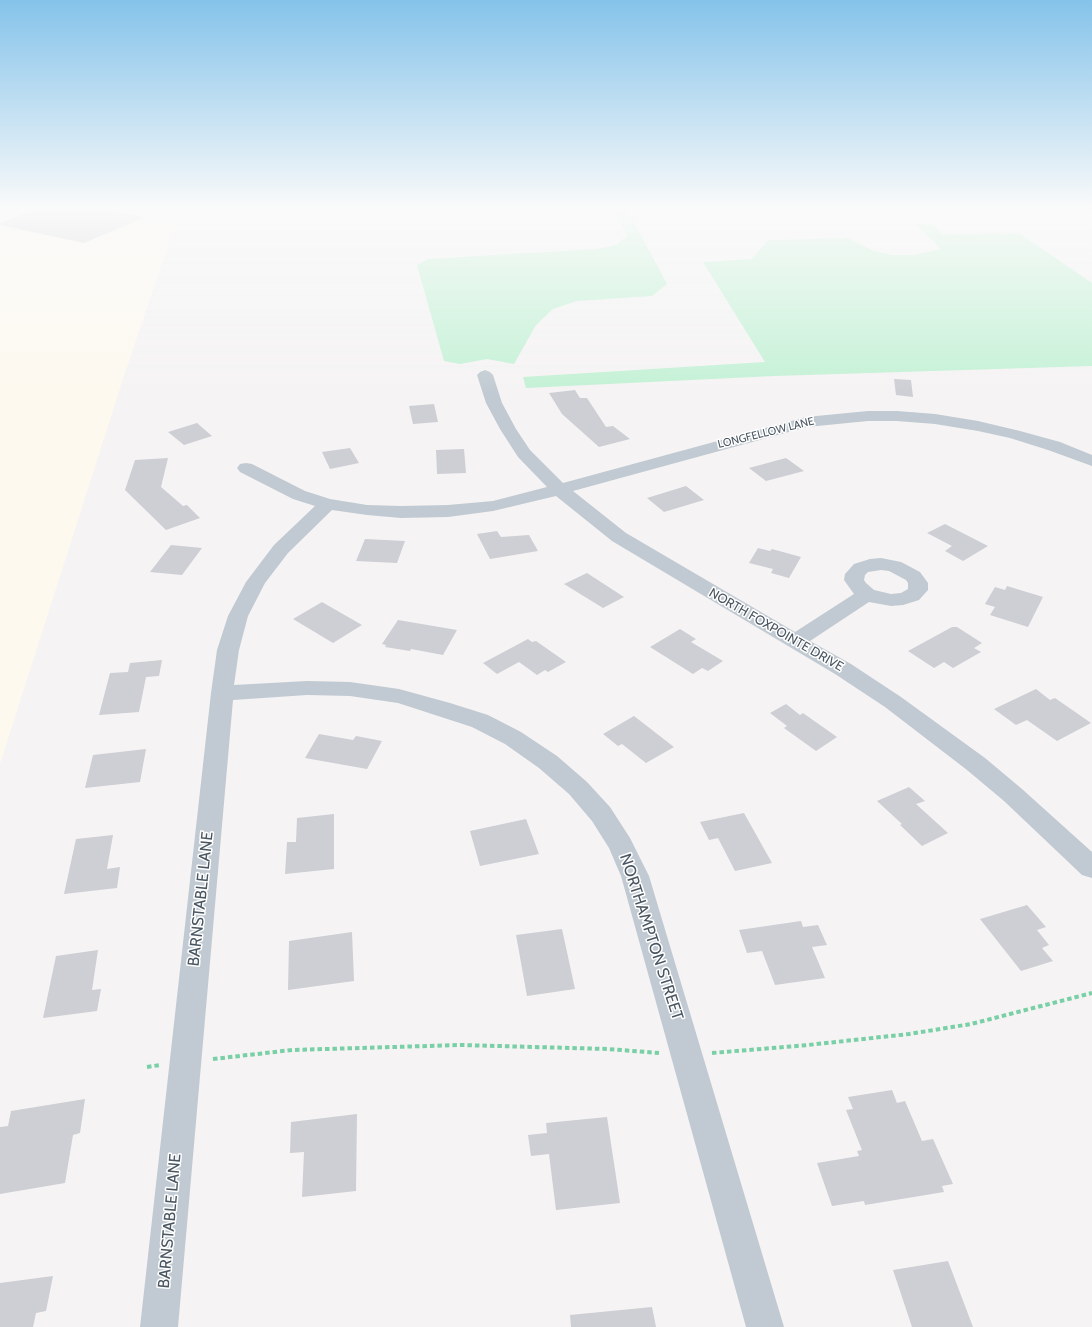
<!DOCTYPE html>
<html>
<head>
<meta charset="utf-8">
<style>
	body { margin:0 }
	canvas { display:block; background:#f5f3f3 }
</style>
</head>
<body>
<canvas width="1092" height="1327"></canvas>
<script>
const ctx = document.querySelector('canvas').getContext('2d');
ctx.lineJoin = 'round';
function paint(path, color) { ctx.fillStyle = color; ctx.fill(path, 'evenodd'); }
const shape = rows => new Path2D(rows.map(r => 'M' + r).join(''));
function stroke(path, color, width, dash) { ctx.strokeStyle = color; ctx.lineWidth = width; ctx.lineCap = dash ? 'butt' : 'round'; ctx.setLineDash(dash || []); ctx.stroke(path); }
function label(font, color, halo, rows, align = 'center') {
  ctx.font = font + ' Cabin,sans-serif'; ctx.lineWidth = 3; ctx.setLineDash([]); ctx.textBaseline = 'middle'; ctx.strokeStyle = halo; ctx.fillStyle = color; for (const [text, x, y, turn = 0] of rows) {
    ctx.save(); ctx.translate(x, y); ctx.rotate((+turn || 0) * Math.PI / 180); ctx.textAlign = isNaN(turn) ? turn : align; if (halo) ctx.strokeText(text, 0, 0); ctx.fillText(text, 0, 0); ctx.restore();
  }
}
paint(shape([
	[0,207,181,207,123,379,0,764]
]), '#fdf9ef');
paint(shape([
	[613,207,626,207,667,284,652,296,577,301,553,309,536,325,514,364,487,359,460,364,444,361,417,265,428,259,596,249,616,245,627,236],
	[915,224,933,224,943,234,1019,233,1092,283,1092,366,774,376,526,388,523,377,765,362,703,262,752,259,768,240,849,238,874,251,892,255,914,255,941,249]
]), '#c3f1d5');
paint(shape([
	[42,207,91,207,145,217,84,243,0,225,0,223],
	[894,379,911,380,913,397,896,395],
	[575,390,580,398,587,398,606,427,613,426,630,439,599,447,562,414,549,393],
	[434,404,438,422,413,424,409,406],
	[197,423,212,436,184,445,168,432],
	[350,448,359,463,330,469,322,452],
	[464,449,466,473,437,474,436,450],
	[168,458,161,487,183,506,187,505,200,518,166,530,125,490,135,460],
	[786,458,804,471,766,481,749,468],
	[686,486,704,500,664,512,647,498],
	[945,524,988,546,963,561,945,551,952,546,927,533],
	[497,531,501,537,529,535,538,551,490,559,477,534],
	[365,539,405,541,397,563,356,561],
	[171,545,202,548,182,575,150,572],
	[758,548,770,551,772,549,801,557,789,578,771,573,773,569,749,563],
	[587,573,624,597,603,608,564,584],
	[1007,586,1043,597,1028,627,990,615,995,607,985,604,995,587,1005,590],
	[322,602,362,625,333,643,293,619],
	[398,620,457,630,443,655,411,649,410,651,385,647,386,645,382,644],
	[952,627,957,627,982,643,974,648,981,652,953,668,944,662,934,668,908,651],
	[680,629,696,639,691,642,723,661,708,671,702,668,693,674,650,647],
	[528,639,532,642,536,641,566,662,548,672,545,670,537,675,519,662,497,674,483,663],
	[162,660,159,676,146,677,139,712,99,715,110,673,128,672,130,663],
	[1036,689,1050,700,1055,698,1091,723,1057,741,1027,720,1016,725,994,709],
	[786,704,800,715,803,713,837,737,816,751,784,728,787,726,770,713],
	[634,716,674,747,646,763,622,744,618,746,603,734],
	[319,734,353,740,356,736,382,741,367,769,305,758],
	[146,749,140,782,85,788,93,755],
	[909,787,925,801,916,804,948,833,922,846,900,825,902,824,877,801],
	[744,813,772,863,735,871,718,838,709,840,700,822],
	[334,814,334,869,285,874,287,842,296,842,297,818],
	[526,819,539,854,480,866,470,831],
	[113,835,107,869,120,867,117,888,64,894,76,839],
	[1027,905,1046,927,1037,930,1049,945,1042,948,1053,961,1021,971,980,919],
	[801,921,803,927,818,925,827,945,812,947,825,978,775,985,762,951,747,953,739,930],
	[562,929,575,989,527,996,516,935],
	[352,932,354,981,288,990,289,941],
	[98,950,92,990,101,989,97,1011,43,1018,56,956],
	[892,1090,897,1103,905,1101,922,1141,933,1139,953,1184,942,1186,944,1192,865,1205,864,1201,832,1206,817,1163,859,1156,857,1151,862,1150,846,1110,853,1109,848,1097],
	[85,1099,80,1133,73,1135,65,1183,0,1194,0,1127,8,1126,11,1111],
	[357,1114,356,1191,302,1197,304,1152,290,1153,291,1122],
	[607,1117,620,1203,556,1210,549,1154,531,1156,528,1135,547,1133,546,1123],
	[948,1261,973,1327,912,1327,893,1270],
	[53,1276,46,1311,36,1313,33,1327,0,1327,0,1283],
	[652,1307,656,1327,571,1327,570,1315]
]), '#cdcfd5');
stroke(shape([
	[712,1053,808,1045,909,1034,971,1024,1092,993],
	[213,1059,292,1050,461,1045,608,1049,659,1053],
	[147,1067,160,1065]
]), '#7ad0a6', 4, [4.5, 3]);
paint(shape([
	[485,370,490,372,493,375,502,403,516,429,530,450,563,483,806,417,868,411,897,411,935,414,978,421,1020,431,1060,442,1092,455,1092,466,1048,450,1010,438,978,431,935,424,897,421,868,421,807,427,573,491,626,533,795,632,854,594,844,580,845,574,854,564,870,559,881,558,901,562,920,572,928,583,928,590,919,600,903,605,891,606,869,602,810,641,851,664,901,697,985,758,1022,789,1092,852,1092,878,1082,875,1004,801,967,770,885,707,835,674,612,541,556,496,493,511,448,517,401,518,367,515,332,510,288,553,265,583,248,616,239,650,234,685,307,681,350,682,399,689,450,703,488,715,521,732,557,756,587,782,610,807,630,838,649,876,784,1327,746,1327,621,876,609,848,592,821,569,794,539,768,505,744,472,727,398,703,350,696,307,695,233,700,178,1327,140,1327,211,693,217,650,228,616,246,582,274,545,315,506,293,499,240,472,237,468,240,464,246,463,252,464,305,491,330,499,367,505,401,506,448,505,493,501,547,487,518,457,500,429,486,403,477,375,480,372,485,370],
	[881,570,889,571,906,580,908,583,908,589,901,593,891,594,874,590,866,583,864,580,865,575,868,572,881,570]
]), '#c1cad2');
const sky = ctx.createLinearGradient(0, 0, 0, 393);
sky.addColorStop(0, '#85c3ea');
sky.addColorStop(0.53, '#fafafa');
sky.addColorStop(1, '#fafafa00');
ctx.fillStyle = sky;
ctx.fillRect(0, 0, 1092, 393);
label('11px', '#4a5661', '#fff', [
	["LONGFELLOW LANE",766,433,-14]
]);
label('13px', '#4a5661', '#fff', [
	["NORTH FOXPOINTE DRIVE",776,630,30]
]);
label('16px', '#4a5661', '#fff', [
	["BARNSTABLE LANE",201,899,-84],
	["NORTHAMPTON STREET",651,937,72],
	["BARNSTABLE LANE",170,1221,-85]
]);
</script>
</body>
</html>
